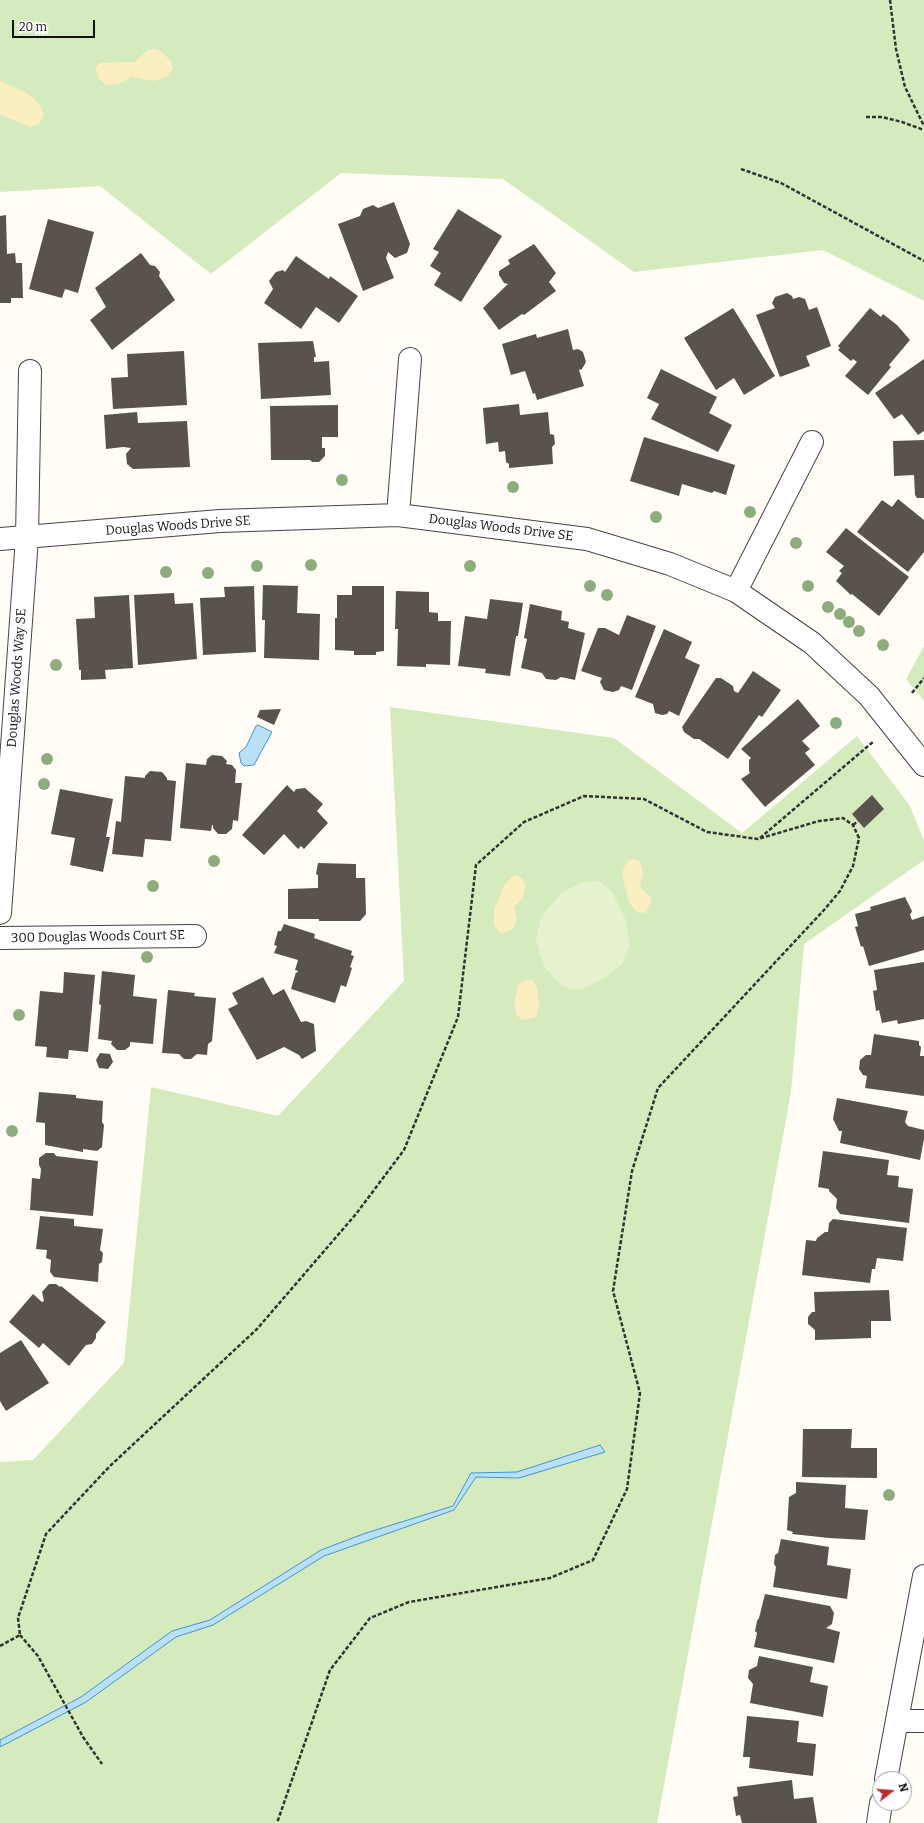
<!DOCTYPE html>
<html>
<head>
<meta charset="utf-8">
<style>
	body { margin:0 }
	#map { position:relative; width:924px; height:1823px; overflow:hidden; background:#fffdf5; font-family:Bitter,serif }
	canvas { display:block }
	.north { position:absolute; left:872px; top:1771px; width:40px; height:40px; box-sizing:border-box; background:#fff; border:1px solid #a0a0a0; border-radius:50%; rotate:73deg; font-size:11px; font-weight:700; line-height:16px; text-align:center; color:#111 }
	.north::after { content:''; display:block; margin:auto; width:14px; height:18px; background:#c4262e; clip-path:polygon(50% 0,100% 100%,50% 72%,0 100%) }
	.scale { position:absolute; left:12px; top:20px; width:83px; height:18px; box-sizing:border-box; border:2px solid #111; border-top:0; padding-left:5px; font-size:12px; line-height:14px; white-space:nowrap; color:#111; -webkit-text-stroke:3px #fff; paint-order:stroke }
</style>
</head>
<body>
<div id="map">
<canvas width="924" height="1823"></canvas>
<div class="north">N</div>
<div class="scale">20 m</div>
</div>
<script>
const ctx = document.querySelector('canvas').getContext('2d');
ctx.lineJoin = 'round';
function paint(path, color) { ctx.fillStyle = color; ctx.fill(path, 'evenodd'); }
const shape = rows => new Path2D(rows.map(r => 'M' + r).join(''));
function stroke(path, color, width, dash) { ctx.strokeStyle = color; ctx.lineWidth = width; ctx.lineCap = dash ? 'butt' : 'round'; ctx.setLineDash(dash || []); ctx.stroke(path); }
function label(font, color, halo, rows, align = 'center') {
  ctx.font = font + ' Bitter,serif'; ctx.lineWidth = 4; ctx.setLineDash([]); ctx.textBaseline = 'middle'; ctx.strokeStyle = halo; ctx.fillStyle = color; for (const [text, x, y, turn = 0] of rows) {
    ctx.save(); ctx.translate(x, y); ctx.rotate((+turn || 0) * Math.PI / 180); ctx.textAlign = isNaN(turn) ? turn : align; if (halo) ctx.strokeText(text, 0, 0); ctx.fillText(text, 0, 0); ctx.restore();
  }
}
paint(shape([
	[0,0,924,0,924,301,823,250,634,272,503,179,341,173,211,274,100,186,0,192],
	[924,646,924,701,906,679],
	[390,707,614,738,742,833,857,736,910,806,924,841,924,860,804,944,791,1092,657,1823,0,1823,0,1462,33,1460,124,1363,151,1087,278,1116,404,981]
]), '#d5ebbd');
paint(shape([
	[156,49,162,52,171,61,173,68,167,77,153,81,131,77,121,83,106,85,99,79,95,69,100,63,134,62,148,50],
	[0,81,27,93,35,100,42,108,44,115,39,124,30,127,0,114],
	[634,859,640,862,643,873,640,886,650,897,651,903,645,913,637,912,630,904,624,884,622,871,628,861],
	[517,875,523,879,526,887,522,899,514,907,517,919,513,929,501,934,494,925,494,910,505,884,511,877],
	[526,980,532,980,537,987,539,1007,536,1017,522,1020,516,1014,514,1003,518,986]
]), '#fbeec1');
paint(shape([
	[599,881,612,892,625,918,630,945,622,964,603,979,580,990,570,989,558,982,544,966,536,940,541,918,561,893,582,882]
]), '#e6f2cf');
const water = shape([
	[258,725,272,732,254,765,244,766,241,763,239,753,246,747,256,726,258,725],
	[600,1445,605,1452,519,1478,476,1477,454,1510,324,1556,213,1625,176,1637,86,1702,0,1747,0,1740,81,1697,172,1631,210,1620,321,1550,366,1533,453,1506,471,1473,517,1472,600,1445]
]);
paint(water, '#b9e0f7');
stroke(water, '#3f96cf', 1);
paint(shape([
	[394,202,410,244,407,253,395,258,388,252,386,258,394,278,363,291,338,224,360,216,363,209,373,205,378,208],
	[458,209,502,236,461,302,434,285,441,273,430,266,439,252,433,249],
	[6,215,7,254,15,253,16,263,22,263,23,298,11,298,11,303,0,303,0,216],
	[48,219,94,232,78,293,65,289,62,298,29,289],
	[534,244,556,273,549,282,556,291,524,315,522,314,499,330,483,308,508,284,504,283,499,275,499,271,510,264,508,260],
	[141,253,150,265,155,266,160,272,159,276,175,300,112,350,90,320,106,307,95,288],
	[296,256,329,279,330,276,358,296,339,323,316,307,301,329,264,303,273,289,269,281,276,272,283,270,285,272],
	[787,293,792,296,793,299,799,297,805,299,809,310,817,307,831,346,806,356,810,366,780,377,756,315,775,308,772,303,775,297],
	[733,308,775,376,744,395,734,378,716,390,684,338],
	[870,308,881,317,883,314,897,325,910,340,889,365,891,367,868,395,845,376,857,362,853,359,851,361,838,350,840,348,838,346],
	[568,329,573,350,578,349,583,352,586,362,582,369,579,370,584,386,537,400,535,393,533,394,525,371,511,375,502,344,536,334,537,338],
	[313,341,316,357,314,357,314,362,329,361,331,395,261,399,258,343],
	[184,351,187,405,113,409,111,378,128,377,127,354],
	[924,359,924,431,918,435,902,414,894,419,875,393],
	[661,369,717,397,709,413,732,425,718,452,651,419,659,404,647,398],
	[519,404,520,415,548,412,550,434,554,435,555,444,552,447,553,464,509,468,509,464,506,462,505,451,499,452,498,442,486,444,483,408],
	[338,405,338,437,322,437,322,448,325,448,325,456,319,462,312,462,310,460,271,460,270,406],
	[137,412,138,423,187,421,190,467,133,469,127,464,126,454,131,448,123,447,106,449,104,415],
	[644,437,735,465,726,495,714,491,712,493,682,484,679,496,630,481],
	[924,440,924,498,917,498,915,495,914,475,894,476,893,441],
	[898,499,924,520,924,552,908,572,857,532,882,500,892,507],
	[846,528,909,577,879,616,852,594,851,595,836,581,842,573,839,571,844,566,826,552],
	[263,585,298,586,297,613,320,614,319,660,264,658,265,620,262,620],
	[254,586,256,652,203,655,200,598,225,597,224,587],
	[352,586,384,586,384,651,376,652,376,655,354,655,354,651,335,650,335,618,337,618,337,595,352,595],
	[396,591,429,592,429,612,438,613,438,621,451,621,450,665,426,664,426,667,397,666,398,629,395,629],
	[174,593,175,604,193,603,197,659,138,665,134,595],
	[129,595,133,668,105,670,106,679,81,680,81,670,79,670,76,619,95,618,94,597],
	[490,599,523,603,518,636,516,636,510,676,485,673,486,669,458,666,465,616,487,619],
	[530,604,562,611,561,620,569,622,568,628,585,633,575,680,561,677,556,680,546,679,542,673,521,668,527,639,524,638],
	[627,615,656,626,632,690,621,686,619,690,613,692,604,690,600,682,602,678,581,671,598,628,605,628,619,635],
	[664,629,692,642,685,658,700,665,679,716,669,711,667,714,662,715,655,713,653,704,635,697],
	[753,671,781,690,762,717,759,715,728,759,699,739,694,739,684,732,682,727,716,678,721,678,733,686,734,691,738,693],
	[798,699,820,726,802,741,810,749,805,753,815,765,765,807,741,779,750,773,749,771,749,760,751,758,741,749],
	[281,709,274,725,257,717,260,710],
	[212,755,222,756,227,761,226,764,232,765,236,770,235,783,242,783,238,821,233,820,232,829,226,834,218,834,213,828,213,825,212,825,211,831,180,828,186,763,206,765,207,759],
	[150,771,162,772,167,778,167,780,176,781,171,841,145,839,143,857,112,854,116,821,121,822,125,776,145,778,145,776],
	[287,785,294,792,296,789,305,788,323,804,317,811,328,823,304,849,301,846,298,849,284,834,264,855,242,835],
	[60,789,113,799,106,837,110,837,103,872,70,865,75,838,51,834],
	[872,795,884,809,864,828,852,814],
	[318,863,356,864,356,878,365,878,366,914,360,921,319,921,319,919,288,919,288,889,318,888,318,875,316,874],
	[905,897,912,911,910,915,912,920,924,916,924,950,869,966,863,946,861,947,855,927,858,926,855,914,871,910,870,907],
	[284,924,315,934,314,938,352,951,351,955,354,956,350,967,352,968,346,987,341,985,335,1003,291,989,296,972,297,973,298,971,295,970,298,960,274,953,277,946,274,945,278,931,281,931],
	[924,962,924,1019,898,1024,897,1020,882,1023,879,1010,876,1011,873,991,877,990,874,970],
	[102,971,135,975,133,996,157,999,153,1044,130,1042,130,1046,125,1050,117,1050,111,1044,112,1041,98,1039,101,1005,99,1004],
	[64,972,95,975,88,1052,69,1050,68,1059,46,1057,47,1047,35,1046,40,991,63,993],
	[263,977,273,995,284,989,301,1022,306,1021,314,1024,316,1051,302,1059,299,1055,284,1047,257,1060,228,1009,238,1004,232,993],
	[168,990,195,993,194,996,216,998,212,1041,208,1044,207,1055,197,1054,191,1059,184,1059,179,1054,162,1053],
	[874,1034,919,1041,919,1045,921,1047,920,1056,924,1056,924,1096,865,1088,867,1076,863,1075,859,1069,860,1060,866,1055,871,1055],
	[100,1053,110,1054,113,1062,108,1069,99,1068,96,1060],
	[39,1092,76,1095,76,1098,103,1101,102,1122,104,1125,102,1147,97,1151,83,1149,83,1152,45,1145,45,1123,36,1122],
	[837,1098,908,1111,905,1122,908,1126,924,1130,924,1139,920,1160,840,1143,842,1131,839,1131,833,1119],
	[823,1151,889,1160,887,1175,899,1176,898,1187,913,1189,909,1223,840,1214,836,1208,837,1199,829,1191,829,1189,818,1187],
	[46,1153,54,1153,56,1156,98,1161,93,1216,30,1210,32,1178,40,1179,41,1169,39,1165,39,1158],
	[40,1216,74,1219,74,1226,103,1229,100,1250,103,1253,102,1262,99,1264,98,1282,54,1277,50,1272,51,1260,46,1258,47,1250,36,1249],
	[833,1219,907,1228,903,1261,877,1258,875,1269,872,1269,870,1283,802,1275,806,1240,816,1241,817,1238,825,1232,828,1232,829,1223],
	[49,1284,56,1284,60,1287,61,1286,106,1322,96,1334,96,1338,92,1344,86,1345,69,1366,43,1343,39,1348,9,1322,33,1294,42,1302,44,1301,42,1292],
	[889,1290,891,1321,871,1321,871,1338,815,1340,815,1330,808,1324,808,1317,812,1312,815,1312,814,1292],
	[21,1340,49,1383,6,1411,0,1401,0,1353],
	[803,1429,852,1429,851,1448,877,1448,877,1478,802,1477],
	[796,1482,846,1485,845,1508,868,1510,865,1540,829,1538,792,1534,793,1532,787,1530,789,1497,796,1493],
	[781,1539,829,1547,827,1565,851,1569,847,1599,773,1587,776,1567,774,1564,775,1555,778,1553],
	[765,1594,830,1606,834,1613,832,1624,826,1628,840,1632,834,1663,754,1647,757,1633,755,1631,757,1621,759,1618],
	[759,1656,813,1667,810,1682,828,1686,823,1717,750,1703,753,1684,748,1678,749,1670,757,1666],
	[747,1716,799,1721,797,1742,816,1744,813,1776,749,1768,750,1757,743,1757],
	[792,1780,794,1799,813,1797,817,1823,742,1823,740,1815,736,1816,733,1797,738,1796,737,1787]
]), '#5a524d');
const minor = shape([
	[398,515,410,359],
	[0,539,220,521,398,515,587,539,670,564,736,591,812,643,869,696,924,765],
	[736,591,812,442],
	[0,913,27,538,30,371],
	[0,938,195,936],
	[897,1721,924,1721],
	[886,1779,924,1576],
	[878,1823,881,1803]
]);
stroke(minor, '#444', 24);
stroke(shape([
	[890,0,896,49,905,87,924,126],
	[866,117,882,117,902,122,924,130],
	[741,169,781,183,924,261],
	[912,693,924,678],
	[853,825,858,821],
	[760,838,874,741],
	[20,1635,38,1656,83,1737,102,1764],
	[0,1646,20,1635,18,1618,46,1534,110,1466,257,1329,356,1214,404,1150,458,1017,476,865,524,822,584,796,644,799,707,832,758,839,819,821,843,818,853,825,859,838,853,866,840,891,824,910,658,1088,632,1171,613,1291,640,1393,627,1489,593,1560,550,1578,409,1602,370,1618,330,1670,277,1823]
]), '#333', 2.5, [4, 2]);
stroke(minor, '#fff', 22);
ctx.fillStyle = '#8dad7f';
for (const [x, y] of [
	[342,480],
	[513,487],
	[750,512],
	[656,517],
	[796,543],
	[311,565],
	[257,566],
	[470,566],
	[166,572],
	[208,573],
	[590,586],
	[808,586],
	[607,595],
	[828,607],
	[840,614],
	[849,622],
	[859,631],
	[883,645],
	[56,665],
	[836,723],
	[47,759],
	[44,784],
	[214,861],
	[153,886],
	[147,957],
	[19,1015],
	[12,1131],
	[889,1495]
]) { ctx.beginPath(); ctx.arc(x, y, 6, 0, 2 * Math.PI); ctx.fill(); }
label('13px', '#111', '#fff', [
	["Douglas Woods Drive SE",178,526,-4],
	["Douglas Woods Drive SE",501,528,7],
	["Douglas Woods Way SE",17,678,-86],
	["300 Douglas Woods Court SE",98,937,-1]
]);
</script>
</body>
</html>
